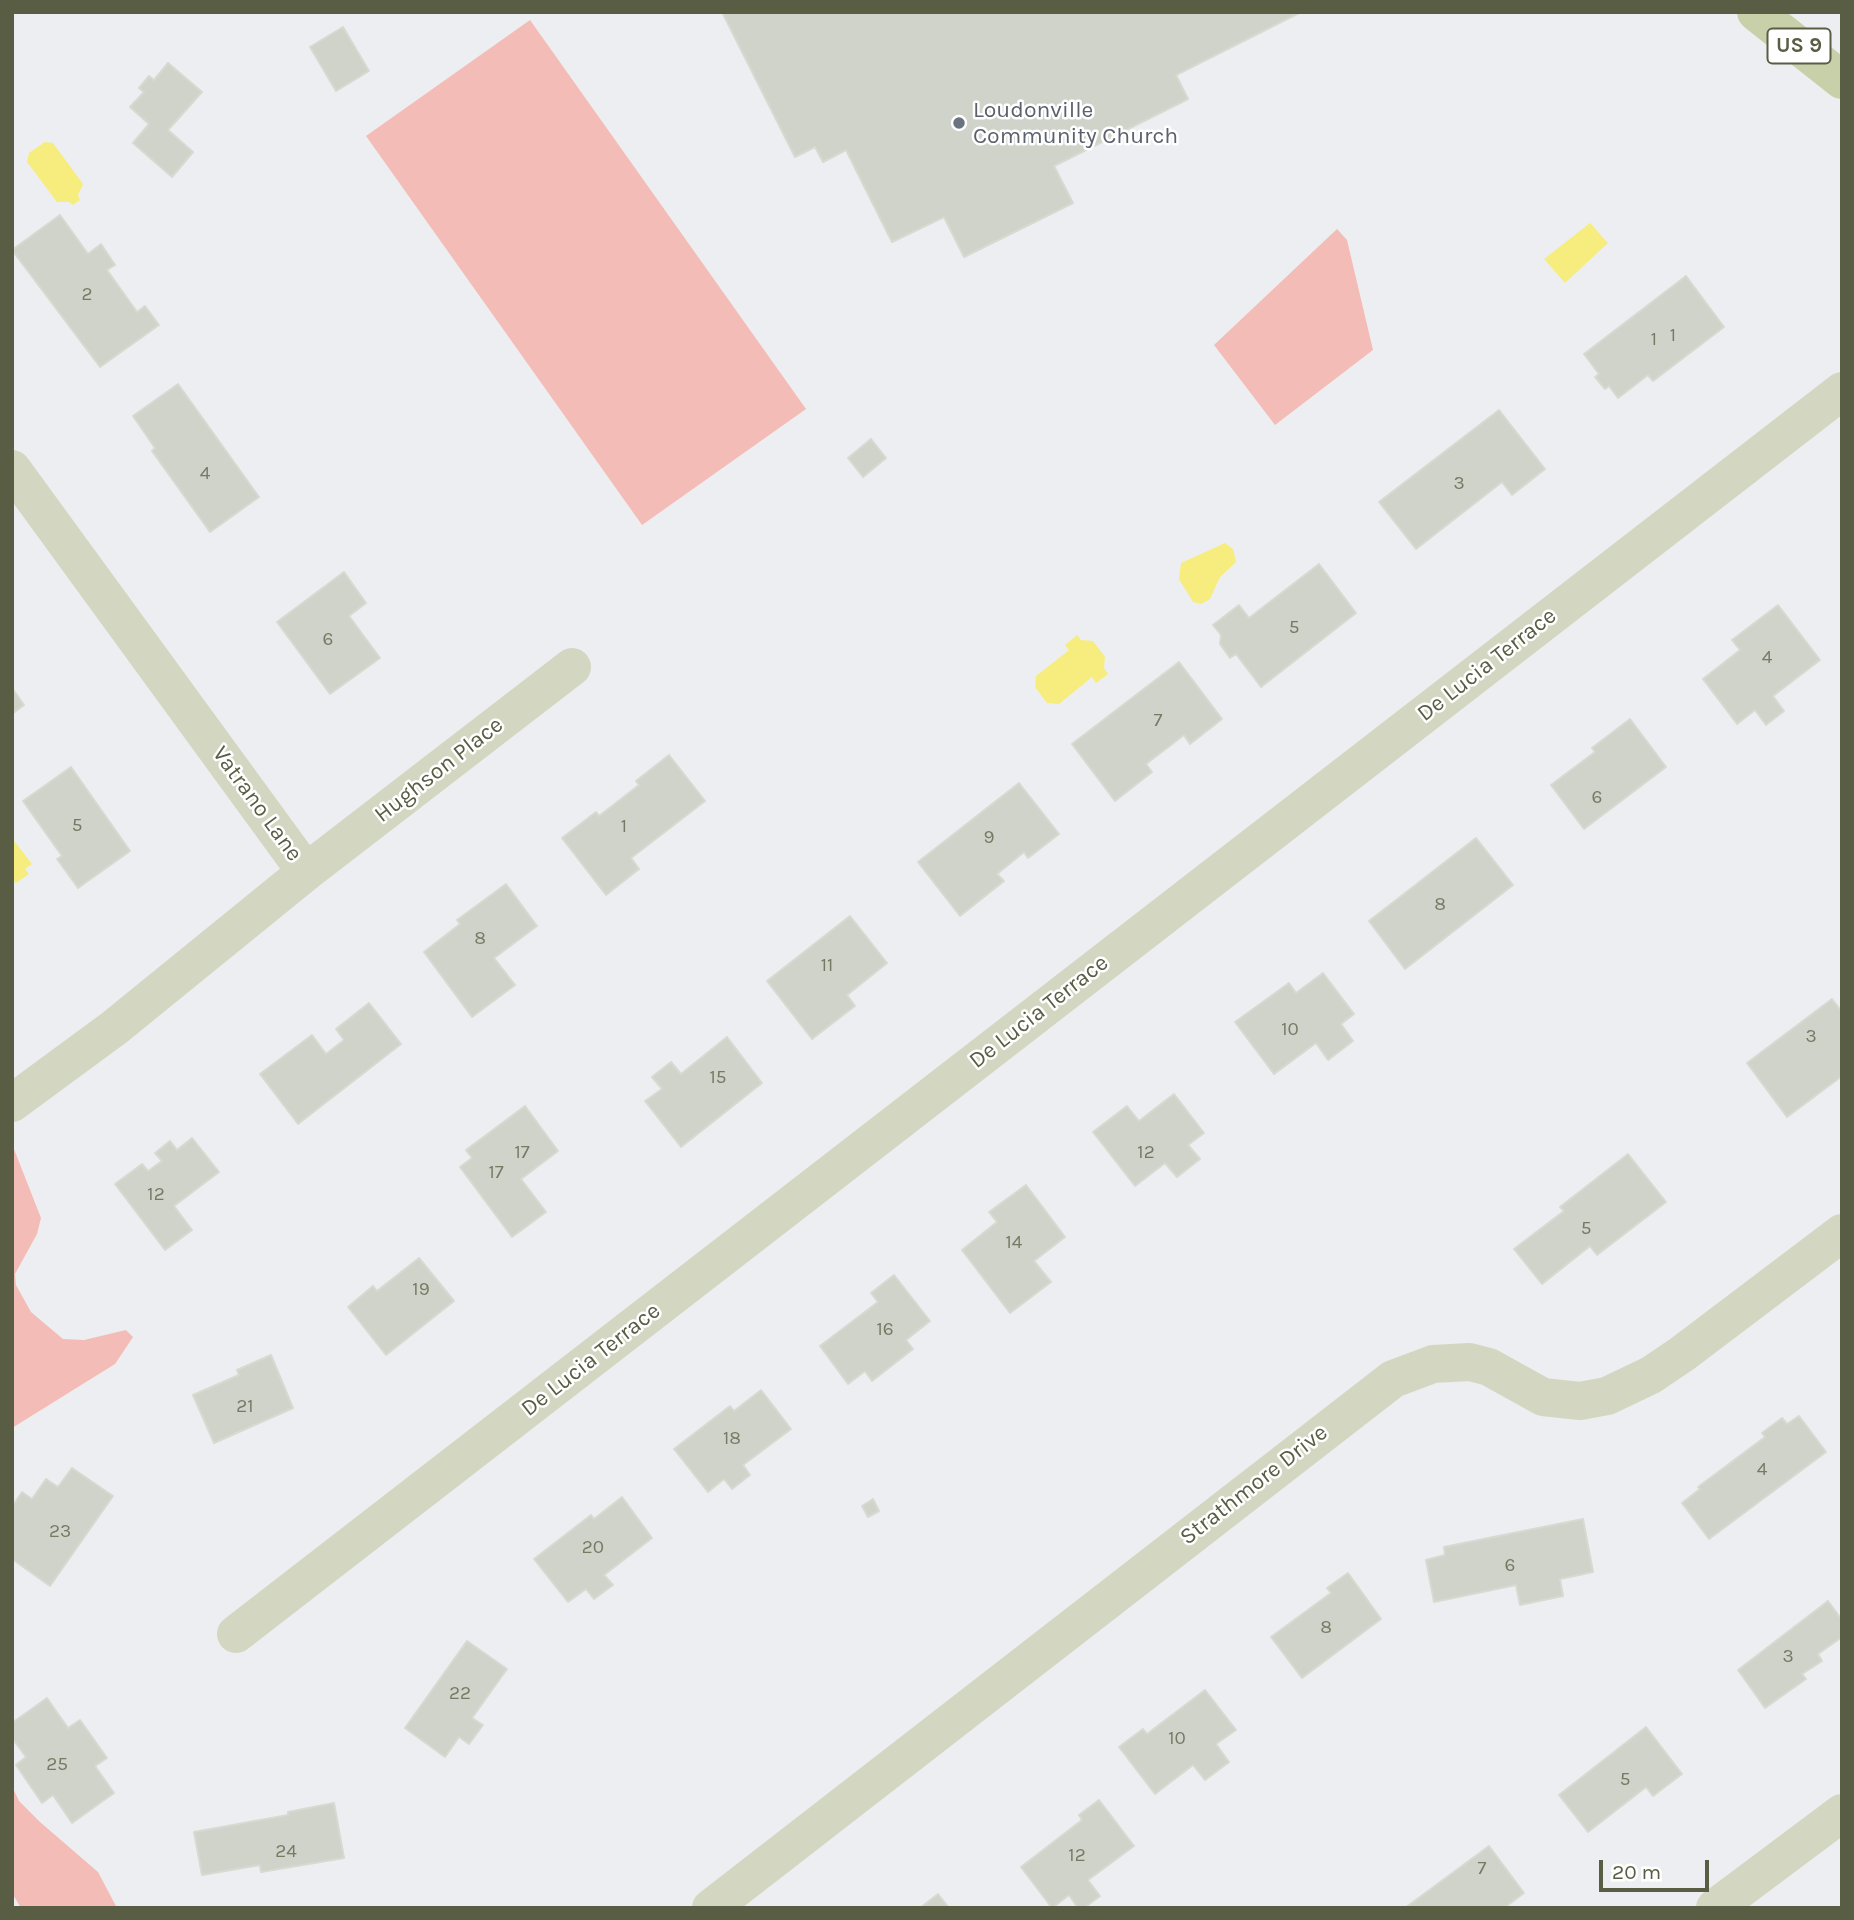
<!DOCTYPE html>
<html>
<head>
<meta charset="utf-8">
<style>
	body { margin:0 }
	#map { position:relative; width:1854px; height:1920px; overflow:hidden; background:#edeef1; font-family:Karla,sans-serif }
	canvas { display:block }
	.frame { position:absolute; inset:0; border:14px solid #595d44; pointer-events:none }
	.scale { position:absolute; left:1599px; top:1860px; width:110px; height:32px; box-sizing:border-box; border:4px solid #595d44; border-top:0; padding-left:9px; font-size:21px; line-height:24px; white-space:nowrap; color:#595d44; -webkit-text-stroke:5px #fff; paint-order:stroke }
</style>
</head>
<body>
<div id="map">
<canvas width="1854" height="1920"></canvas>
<div class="frame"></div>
<div class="scale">20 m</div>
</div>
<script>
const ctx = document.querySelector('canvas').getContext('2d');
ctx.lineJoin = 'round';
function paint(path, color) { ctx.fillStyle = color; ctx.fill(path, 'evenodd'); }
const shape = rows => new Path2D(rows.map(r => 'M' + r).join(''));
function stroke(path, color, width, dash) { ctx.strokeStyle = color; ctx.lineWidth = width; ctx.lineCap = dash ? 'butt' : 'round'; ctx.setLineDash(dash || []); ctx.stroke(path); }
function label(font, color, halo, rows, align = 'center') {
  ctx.font = font + ' Karla,sans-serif'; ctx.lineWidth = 5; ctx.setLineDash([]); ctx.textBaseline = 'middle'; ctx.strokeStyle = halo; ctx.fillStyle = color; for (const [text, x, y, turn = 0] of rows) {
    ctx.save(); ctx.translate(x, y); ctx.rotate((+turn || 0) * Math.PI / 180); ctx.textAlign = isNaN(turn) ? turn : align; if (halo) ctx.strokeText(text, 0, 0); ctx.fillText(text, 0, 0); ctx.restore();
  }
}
paint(shape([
	[530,20,806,409,642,525,366,136],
	[1337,229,1347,240,1373,350,1275,425,1214,345],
	[12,1144,41,1218,37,1234,15,1274,16,1285,31,1312,63,1339,84,1340,126,1330,133,1337,115,1364,12,1428],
	[12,1786,19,1801,40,1822,98,1872,117,1908,21,1908,12,1893]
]), '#f4bcb6');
paint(shape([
	[45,142,53,143,83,184,78,195,80,200,73,205,69,202,57,202,27,162,29,153],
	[1590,223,1608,243,1565,283,1544,259],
	[1225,543,1233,549,1236,562,1220,577,1210,599,1201,604,1193,602,1179,579,1181,563],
	[1077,635,1081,640,1093,641,1105,657,1104,668,1108,674,1096,683,1092,677,1059,704,1047,703,1035,687,1036,676,1069,650,1065,645],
	[12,838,32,864,25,869,29,874,16,883,12,878]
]), '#f6ed7e');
const building = shape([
	[722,12,1301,12,1176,75,1188,99,1054,166,1073,203,964,257,944,217,892,242,846,150,823,162,815,147,795,157,722,12],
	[343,27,369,71,336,91,310,47,343,27],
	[168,63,202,92,168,130,193,152,172,177,133,143,149,124,130,107,144,92,139,88,149,76,154,80,168,63],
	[60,215,88,254,101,244,115,265,107,270,137,312,145,306,159,325,100,367,12,250,60,215],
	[1686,276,1724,327,1653,381,1648,375,1618,398,1609,386,1605,389,1595,377,1599,374,1584,354,1686,276],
	[178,384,259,497,210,532,152,451,155,448,133,416,178,384],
	[1499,410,1545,469,1512,495,1502,482,1416,549,1379,502,1499,410],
	[871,439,886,458,863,477,848,458,871,439],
	[1319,564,1356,613,1261,687,1236,654,1230,658,1220,644,1221,635,1213,625,1239,605,1249,618,1319,564],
	[344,572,366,603,349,616,380,658,330,694,277,622,344,572],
	[1778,605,1820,660,1773,696,1784,711,1766,725,1755,710,1737,724,1703,679,1740,650,1732,640,1778,605],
	[1179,662,1222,719,1190,744,1184,735,1146,764,1152,772,1115,801,1072,744,1179,662],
	[12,688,24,705,12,714,12,688],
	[1630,719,1666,767,1584,829,1551,785,1595,752,1592,748,1630,719],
	[669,755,705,801,631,858,639,869,606,895,562,838,596,812,599,816,639,785,636,781,669,755],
	[71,767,130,851,78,888,57,859,62,856,23,801,71,767],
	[1019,783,1059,834,1028,858,1024,852,997,874,1004,881,960,916,918,862,1019,783],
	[1476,838,1513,885,1405,969,1369,921,1476,838],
	[506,884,537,926,494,958,515,985,472,1017,424,952,460,924,457,920,506,884],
	[850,916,887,963,847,995,855,1006,812,1039,767,981,850,916],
	[1323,973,1354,1014,1341,1024,1353,1041,1328,1060,1316,1043,1274,1074,1235,1022,1289,983,1296,993,1323,973],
	[1832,999,1842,1012,1842,1076,1787,1117,1747,1063,1832,999],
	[369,1003,401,1044,298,1124,260,1074,312,1035,326,1054,344,1040,336,1029,369,1003],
	[727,1037,762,1083,681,1147,645,1101,662,1089,652,1077,671,1062,681,1074,727,1037],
	[1174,1094,1204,1133,1188,1145,1200,1159,1177,1177,1165,1163,1135,1186,1093,1132,1127,1106,1139,1121,1174,1094],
	[525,1106,558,1151,521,1179,546,1212,512,1237,460,1167,472,1158,466,1150,525,1106],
	[192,1138,219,1172,174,1206,192,1230,165,1250,115,1184,142,1164,148,1171,162,1161,155,1153,170,1141,177,1150,192,1138],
	[1628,1154,1666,1202,1597,1255,1590,1246,1542,1284,1514,1249,1564,1211,1560,1207,1628,1154],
	[1026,1185,1065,1237,1034,1261,1051,1282,1010,1313,962,1250,997,1222,989,1212,1026,1185],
	[419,1258,454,1301,386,1355,348,1307,373,1286,377,1291,419,1258],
	[894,1275,930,1321,906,1340,913,1349,872,1381,865,1371,848,1384,820,1346,878,1302,871,1293,894,1275],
	[271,1355,293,1408,214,1443,193,1395,239,1375,237,1370,271,1355],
	[761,1390,791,1429,743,1465,750,1475,732,1489,724,1479,708,1492,674,1449,730,1406,734,1411,761,1390],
	[1799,1416,1826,1452,1709,1539,1682,1503,1700,1489,1698,1487,1765,1437,1762,1433,1782,1418,1787,1424,1799,1416],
	[72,1468,113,1496,50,1586,12,1559,12,1507,22,1492,32,1499,46,1479,58,1487,72,1468],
	[622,1497,652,1538,604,1575,613,1585,594,1599,586,1589,568,1602,534,1559,591,1515,594,1519,622,1497],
	[873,1499,879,1511,868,1517,862,1506,873,1499],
	[1583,1519,1593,1572,1560,1579,1563,1596,1520,1605,1516,1585,1434,1602,1426,1560,1445,1555,1444,1547,1583,1519],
	[1348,1573,1381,1619,1302,1678,1271,1637,1331,1593,1327,1588,1348,1573],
	[1828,1601,1842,1620,1842,1637,1818,1654,1822,1661,1802,1674,1806,1679,1765,1708,1738,1670,1828,1601],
	[467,1641,507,1669,472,1718,483,1725,469,1744,459,1737,445,1757,405,1728,467,1641],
	[1205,1690,1236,1730,1216,1744,1229,1762,1205,1780,1193,1765,1155,1794,1119,1747,1143,1729,1147,1734,1205,1690],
	[47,1698,68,1728,80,1720,107,1758,95,1766,114,1793,72,1823,53,1795,42,1803,16,1765,26,1757,12,1738,12,1723,47,1698],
	[1646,1727,1682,1774,1653,1796,1646,1787,1588,1832,1559,1795,1646,1727],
	[1099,1800,1134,1846,1088,1880,1100,1896,1084,1908,1078,1908,1069,1895,1052,1908,1021,1867,1082,1820,1079,1815,1099,1800],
	[334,1803,344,1858,261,1872,260,1865,202,1875,194,1832,288,1815,288,1812,334,1803],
	[1489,1846,1524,1893,1504,1908,1405,1908,1489,1846],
	[938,1894,949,1908,920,1908,938,1894]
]);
paint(building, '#cfd3c9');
stroke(building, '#d6dad1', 2);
stroke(shape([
	[12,469,306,872],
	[12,1103,114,1028,306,872,572,667],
	[236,1634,1842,391],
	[711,1908,1393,1379,1433,1364,1470,1362,1489,1367,1543,1397,1580,1401,1607,1396,1651,1375,1682,1354,1842,1233],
	[1715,1908,1842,1813]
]), '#d3d7c2', 38);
stroke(shape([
	[1756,12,1842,80]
]), '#c8d0aa', 38);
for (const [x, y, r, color] of [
	[959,123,7,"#6b7280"]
]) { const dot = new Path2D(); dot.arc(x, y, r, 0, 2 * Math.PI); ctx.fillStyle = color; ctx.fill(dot); stroke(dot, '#fff', 2.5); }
label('19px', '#767a65', null, [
	["2",87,295],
	["1",1673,336],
	["1",1654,340],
	["4",205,474],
	["3",1459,484],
	["5",1294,628],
	["6",328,640],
	["4",1767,658],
	["7",1158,721],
	["6",1597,798],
	["5",77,826],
	["1",624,827],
	["9",989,838],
	["8",1440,905],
	["8",480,939],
	["11",827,966],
	["10",1290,1030],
	["3",1811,1037],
	["15",718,1078],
	["17",522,1153],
	["12",1146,1153],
	["17",496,1173],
	["12",156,1195],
	["5",1586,1229],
	["14",1014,1243],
	["19",421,1290],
	["16",885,1330],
	["21",245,1407],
	["18",732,1439],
	["4",1762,1470],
	["23",60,1532],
	["20",593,1548],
	["6",1510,1566],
	["8",1326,1628],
	["3",1788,1657],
	["22",460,1694],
	["10",1177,1739],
	["25",57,1765],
	["5",1625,1780],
	["24",286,1852],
	["12",1077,1856],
	["7",1482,1869]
]);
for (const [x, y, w] of [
	[1799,46,63]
]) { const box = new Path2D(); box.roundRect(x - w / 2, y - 17.5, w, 35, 5); ctx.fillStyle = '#fff'; ctx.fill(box); stroke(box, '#595d44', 2); }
label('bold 21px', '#595d44', null, [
	["US 9",1799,46]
]);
label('23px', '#5b616d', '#fff', [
	["Loudonville",973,110],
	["Community Church",973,136]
], 'left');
label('23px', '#595d44', '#fff', [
	["De Lucia Terrace",1487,665,-38],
	["Hughson Place",439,770,-38],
	["Vatrano Lane",257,804,54],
	["De Lucia Terrace",1039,1012,-38],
	["De Lucia Terrace",591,1360,-38],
	["Strathmore Drive",1254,1485,-38]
]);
</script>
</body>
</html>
